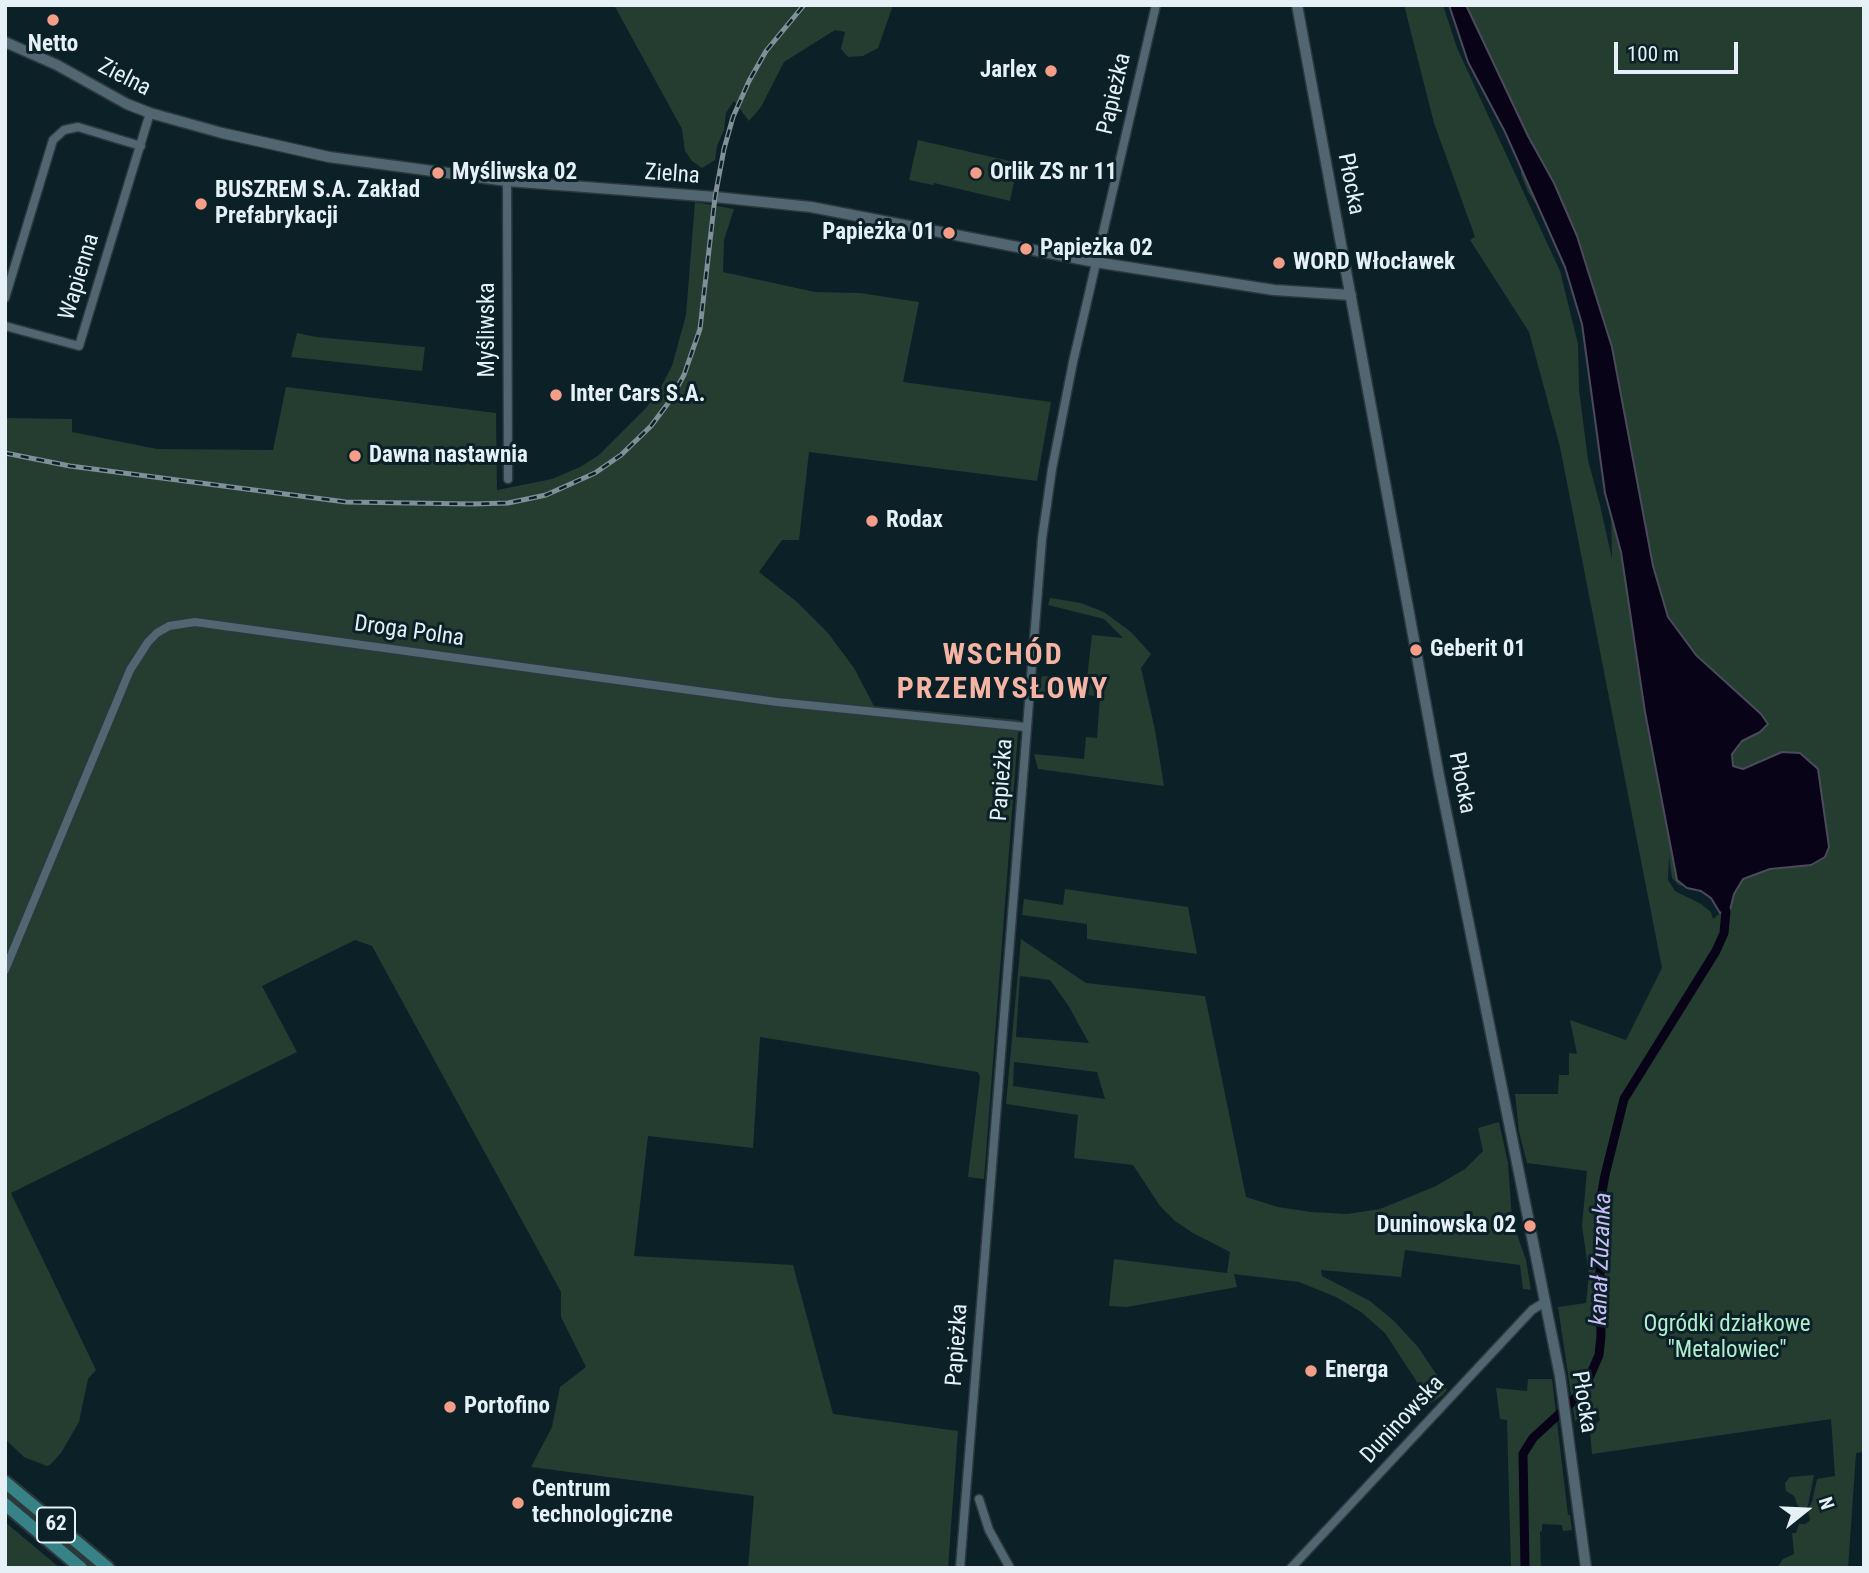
<!DOCTYPE html>
<html>
<head>
<meta charset="utf-8">
<style>
	body { margin:0 }
	#map { position:relative; width:1869px; height:1573px; overflow:hidden; background:#0c2028; font-family:"Roboto Condensed",sans-serif }
	canvas { display:block }
	.frame { position:absolute; inset:0; border:7px solid #e5f1f6; pointer-events:none }
	.north { position:absolute; left:1771px; top:1475px; width:70px; height:70px; -webkit-text-stroke:5px #0c2028; paint-order:stroke; rotate:72deg; font-size:19px; font-weight:700; line-height:28px; text-align:center; color:#e5f1f6 }
	.north::after { content:''; display:block; margin:auto; width:24px; height:32px; background:#e5f1f6; clip-path:polygon(50% 0,100% 100%,50% 72%,0 100%) }
	.scale { position:absolute; left:1614px; top:42px; width:124px; height:32px; box-sizing:border-box; border:4px solid #e5f1f6; border-top:0; padding-left:9px; font-size:21px; line-height:24px; white-space:nowrap; color:#e5f1f6; -webkit-text-stroke:5px #0c2028; paint-order:stroke }
</style>
</head>
<body>
<div id="map">
<canvas width="1869" height="1573"></canvas>
<div class="frame"></div>
<div class="north">N</div>
<div class="scale">100 m</div>
</div>
<script>
const ctx = document.querySelector('canvas').getContext('2d');
ctx.lineJoin = 'round';
function paint(path, color) { ctx.fillStyle = color; ctx.fill(path, 'evenodd'); }
const shape = rows => new Path2D(rows.map(r => 'M' + r).join(''));
function stroke(path, color, width, dash) { ctx.strokeStyle = color; ctx.lineWidth = width; ctx.lineCap = dash ? 'butt' : 'round'; ctx.setLineDash(dash || []); ctx.stroke(path); }
function label(font, color, halo, rows, align = 'center') {
  ctx.font = font + ' "Roboto Condensed",sans-serif'; ctx.lineWidth = 6; ctx.setLineDash([]); ctx.textBaseline = 'middle'; ctx.strokeStyle = halo; ctx.fillStyle = color; for (const [text, x, y, turn = 0] of rows) {
    ctx.save(); ctx.translate(x, y); ctx.rotate((+turn || 0) * Math.PI / 180); ctx.textAlign = isNaN(turn) ? turn : align; if (halo) ctx.strokeText(text, 0, 0); ctx.fillText(text, 0, 0); ctx.restore();
  }
}
paint(shape([
	[614,5,893,5,878,48,863,56,848,57,841,49,845,32,835,30,784,62,761,107,749,121,734,101,726,113,724,130,717,146,715,160,702,168,692,161,685,151,682,129],
	[1404,5,1443,5,1457,48,1560,271,1578,344,1579,390,1588,460,1600,505,1612,559,1611,503,1593,352,1574,287,1542,213,1528,192,1521,174,1521,159,1448,5,1864,5,1864,1452,1856,1453,1848,1568,1777,1568,1783,1559,1794,1554,1792,1533,1796,1533,1799,1524,1806,1524,1810,1520,1808,1510,1812,1502,1817,1479,1835,1476,1831,1419,1592,1454,1590,1430,1600,1420,1597,1407,1575,1421,1558,1307,1586,1303,1589,1274,1582,1226,1587,1171,1527,1163,1519,1132,1515,1094,1558,1094,1559,1075,1569,1075,1569,1053,1577,1054,1570,1020,1626,1040,1662,968,1560,447,1529,332,1470,240,1475,237,1434,123],
	[1669,857,1672,878,1679,885,1701,891,1716,904,1720,913,1713,919,1711,912,1701,904,1675,891,1668,880],
	[918,140,1018,163,1010,201,934,183,933,185,909,180],
	[695,202,734,209,724,240,723,272,815,292,860,293,919,302,903,382,1051,402,1037,481,809,452,799,540,782,540,759,572,797,602,828,633,854,668,874,706,1019,720,984,1179,968,1177,980,1077,978,1072,760,1037,753,1148,648,1136,634,1256,793,1265,833,1414,958,1431,948,1568,748,1568,754,1496,531,1467,552,1427,560,1387,586,1367,561,1317,561,1292,372,946,355,940,262,986,297,1052,11,1193,96,1370,88,1379,79,1422,61,1453,50,1465,47,1466,24,1457,5,1439,5,418,72,419,72,432,157,449,273,450,286,387,496,413,497,490,552,479,580,467,599,455,646,408,661,387,672,366,686,315],
	[297,333,316,337,425,347,422,371,291,357],
	[1050,598,1081,603,1104,612,1131,632,1151,654,1141,668,1155,730,1164,786,1038,769,1034,754,1084,759,1086,737,1097,738,1100,697,1059,690,1058,698,1038,695,1042,676,1087,678,1092,635,1123,638,1104,619,1048,605],
	[1065,889,1188,907,1197,954,1087,939,1087,924,1022,915,1024,899,1063,905],
	[1021,939,1086,983,1205,996,1246,1197,1278,1207,1311,1212,1347,1214,1380,1209,1436,1186,1465,1169,1483,1151,1478,1128,1499,1122,1508,1163,1512,1220,1526,1260,1531,1290,1523,1289,1520,1265,1405,1250,1401,1277,1321,1270,1322,1276,1370,1301,1394,1321,1418,1347,1447,1390,1443,1395,1428,1405,1430,1402,1385,1333,1361,1312,1336,1297,1299,1282,1234,1274,1237,1287,1127,1307,1109,1306,1114,1259,1227,1273,1230,1252,1193,1233,1175,1221,1160,1206,1133,1165,1074,1158,1078,1115,1006,1104],
	[1020,976,1050,980,1068,1005,1089,1043,1016,1037],
	[1014,1062,1097,1072,1105,1099,1013,1086],
	[1528,1379,1552,1379,1568,1515,1570,1515,1572,1530,1563,1531,1562,1525,1542,1524,1542,1531,1540,1532,1541,1568,1511,1568,1507,1420,1500,1419,1496,1388,1527,1391],
	[1814,1475,1808,1505,1806,1509,1799,1509,1794,1496,1786,1491,1785,1483,1790,1477],
	[5,1488,99,1568,89,1568,27,1517,5,1498],
	[5,1522,60,1568,5,1568]
]), '#243d30');
const water = shape([
	[1449,5,1466,5,1528,136,1554,183,1577,236,1612,347,1653,566,1668,617,1696,655,1761,714,1768,724,1760,732,1742,741,1732,754,1733,766,1743,769,1782,752,1800,753,1818,769,1829,847,1825,857,1811,865,1770,869,1743,879,1734,894,1730,910,1720,913,1711,898,1701,891,1687,888,1677,880,1645,712,1621,552,1605,493,1582,324,1565,267,1505,132,1468,62,1449,5]
]);
paint(water, '#090318');
stroke(water, '#4b4a5b', 2);
stroke(shape([
	[1525,1568,1523,1454,1533,1438,1570,1404,1586,1385,1599,1355,1601,1336,1599,1209,1605,1175,1624,1099,1716,951,1724,933,1726,911]
]), '#090318', 9);
const minor = shape([
	[507,181,508,479],
	[5,298,53,140,64,130,78,127,141,146],
	[5,326,79,346,150,113],
	[5,970,130,670,148,642,157,633,169,626,195,622,777,702,1026,727],
	[979,1499,989,1530,1010,1568],
	[960,1568,1042,539,1052,469,1073,362,1156,5],
	[1291,1568,1532,1310,1545,1302]
]);
const tertiary = shape([
	[1297,5,1439,776,1560,1376,1586,1568],
	[5,42,57,65,127,104,150,113,222,133,329,157,507,181,715,197,811,207,1095,262,1274,290,1351,295]
]);
const primary = shape([
	[5,1482,108,1568],
	[5,1504,81,1568]
]);
stroke(minor, '#2e373e', 11);
stroke(tertiary, '#2e373e', 13);
stroke(primary, '#2e373e', 16);
stroke(minor, '#516670', 8);
stroke(tertiary, '#516670', 10);
stroke(primary, '#368286', 12);
const rail = shape([
	[5,453,70,466,346,502,472,504,508,503,546,495,595,473,621,455,651,426,669,402,684,375,700,329,715,197,724,149,733,117,749,81,766,51,804,5]
]);
stroke(rail, '#809096', 5);
stroke(rail, '#0c2028', 2.5, [8]);
for (const [x, y, r, color] of [
	[53,20,7,"#f49e89"],
	[1051,71,7,"#f49e89"],
	[438,173,7,"#f49e89"],
	[976,173,7,"#f49e89"],
	[201,204,7,"#f49e89"],
	[949,233,7,"#f49e89"],
	[1026,249,7,"#f49e89"],
	[1279,263,7,"#f49e89"],
	[556,395,7,"#f49e89"],
	[355,456,7,"#f49e89"],
	[872,521,7,"#f49e89"],
	[1416,650,7,"#f49e89"],
	[1530,1226,7,"#f49e89"],
	[1311,1371,7,"#f49e89"],
	[450,1407,7,"#f49e89"],
	[518,1503,7,"#f49e89"]
]) { const dot = new Path2D(); dot.arc(x, y, r, 0, 2 * Math.PI); ctx.fillStyle = color; ctx.fill(dot); stroke(dot, '#0c2028', 2.5); }
for (const [x, y, w] of [
	[56,1525,38]
]) { const box = new Path2D(); box.roundRect(x - w / 2, y - 17.5, w, 35, 5); ctx.fillStyle = '#0c2028'; ctx.fill(box); stroke(box, '#e5f1f6', 2); }
label('bold 21px', '#e5f1f6', null, [
	["62",56,1525]
]);
label('bold 23px', '#e5f1f6', '#0c2028', [
	["Netto",53,45,"center"],
	["Jarlex",1037,71,"right"],
	["Myśliwska 02",452,173],
	["Orlik ZS nr 11",990,173],
	["BUSZREM S.A. Zakład",215,191],
	["Prefabrykacji",215,217],
	["Papieżka 01",935,233,"right"],
	["Papieżka 02",1040,249],
	["WORD Włocławek",1293,263],
	["Inter Cars S.A.",570,395],
	["Dawna nastawnia",369,456],
	["Rodax",886,521],
	["Geberit 01",1430,650],
	["Duninowska 02",1516,1226,"right"],
	["Energa",1325,1371],
	["Portofino",464,1407],
	["Centrum",532,1490],
	["technologiczne",532,1516]
], 'left');
label('23px', '#e5f1f6', '#0c2028', [
	["Zielna",124,78,27],
	["Papieżka",1115,94,-77],
	["Zielna",672,175,4],
	["Płocka",1350,184,79],
	["Wapienna",80,277,-73],
	["Myśliwska",488,330,-90],
	["Droga Polna",409,632,8],
	["Papieżka",1003,780,-86],
	["Płocka",1461,783,79],
	["Papieżka",958,1345,-86],
	["Płocka",1583,1402,81],
	["Duninowska",1403,1420,-47]
]);
label('23px', '#b0efcd', '#0c2028', [
	["Ogródki działkowe",1727,1325],
	["\"Metalowiec\"",1727,1351]
]);
label('italic 24px', '#cabef7', '#0c2028', [
	["kanał Zuzanka",1602,1259,-88]
]);
ctx.letterSpacing = '2px';
label('bold 30px', '#f5b4a4', '#0c2028', [
	["WSCHÓD",1003,656],
	["PRZEMYSŁOWY",1003,690]
]);
ctx.letterSpacing = '0px';
</script>
</body>
</html>
